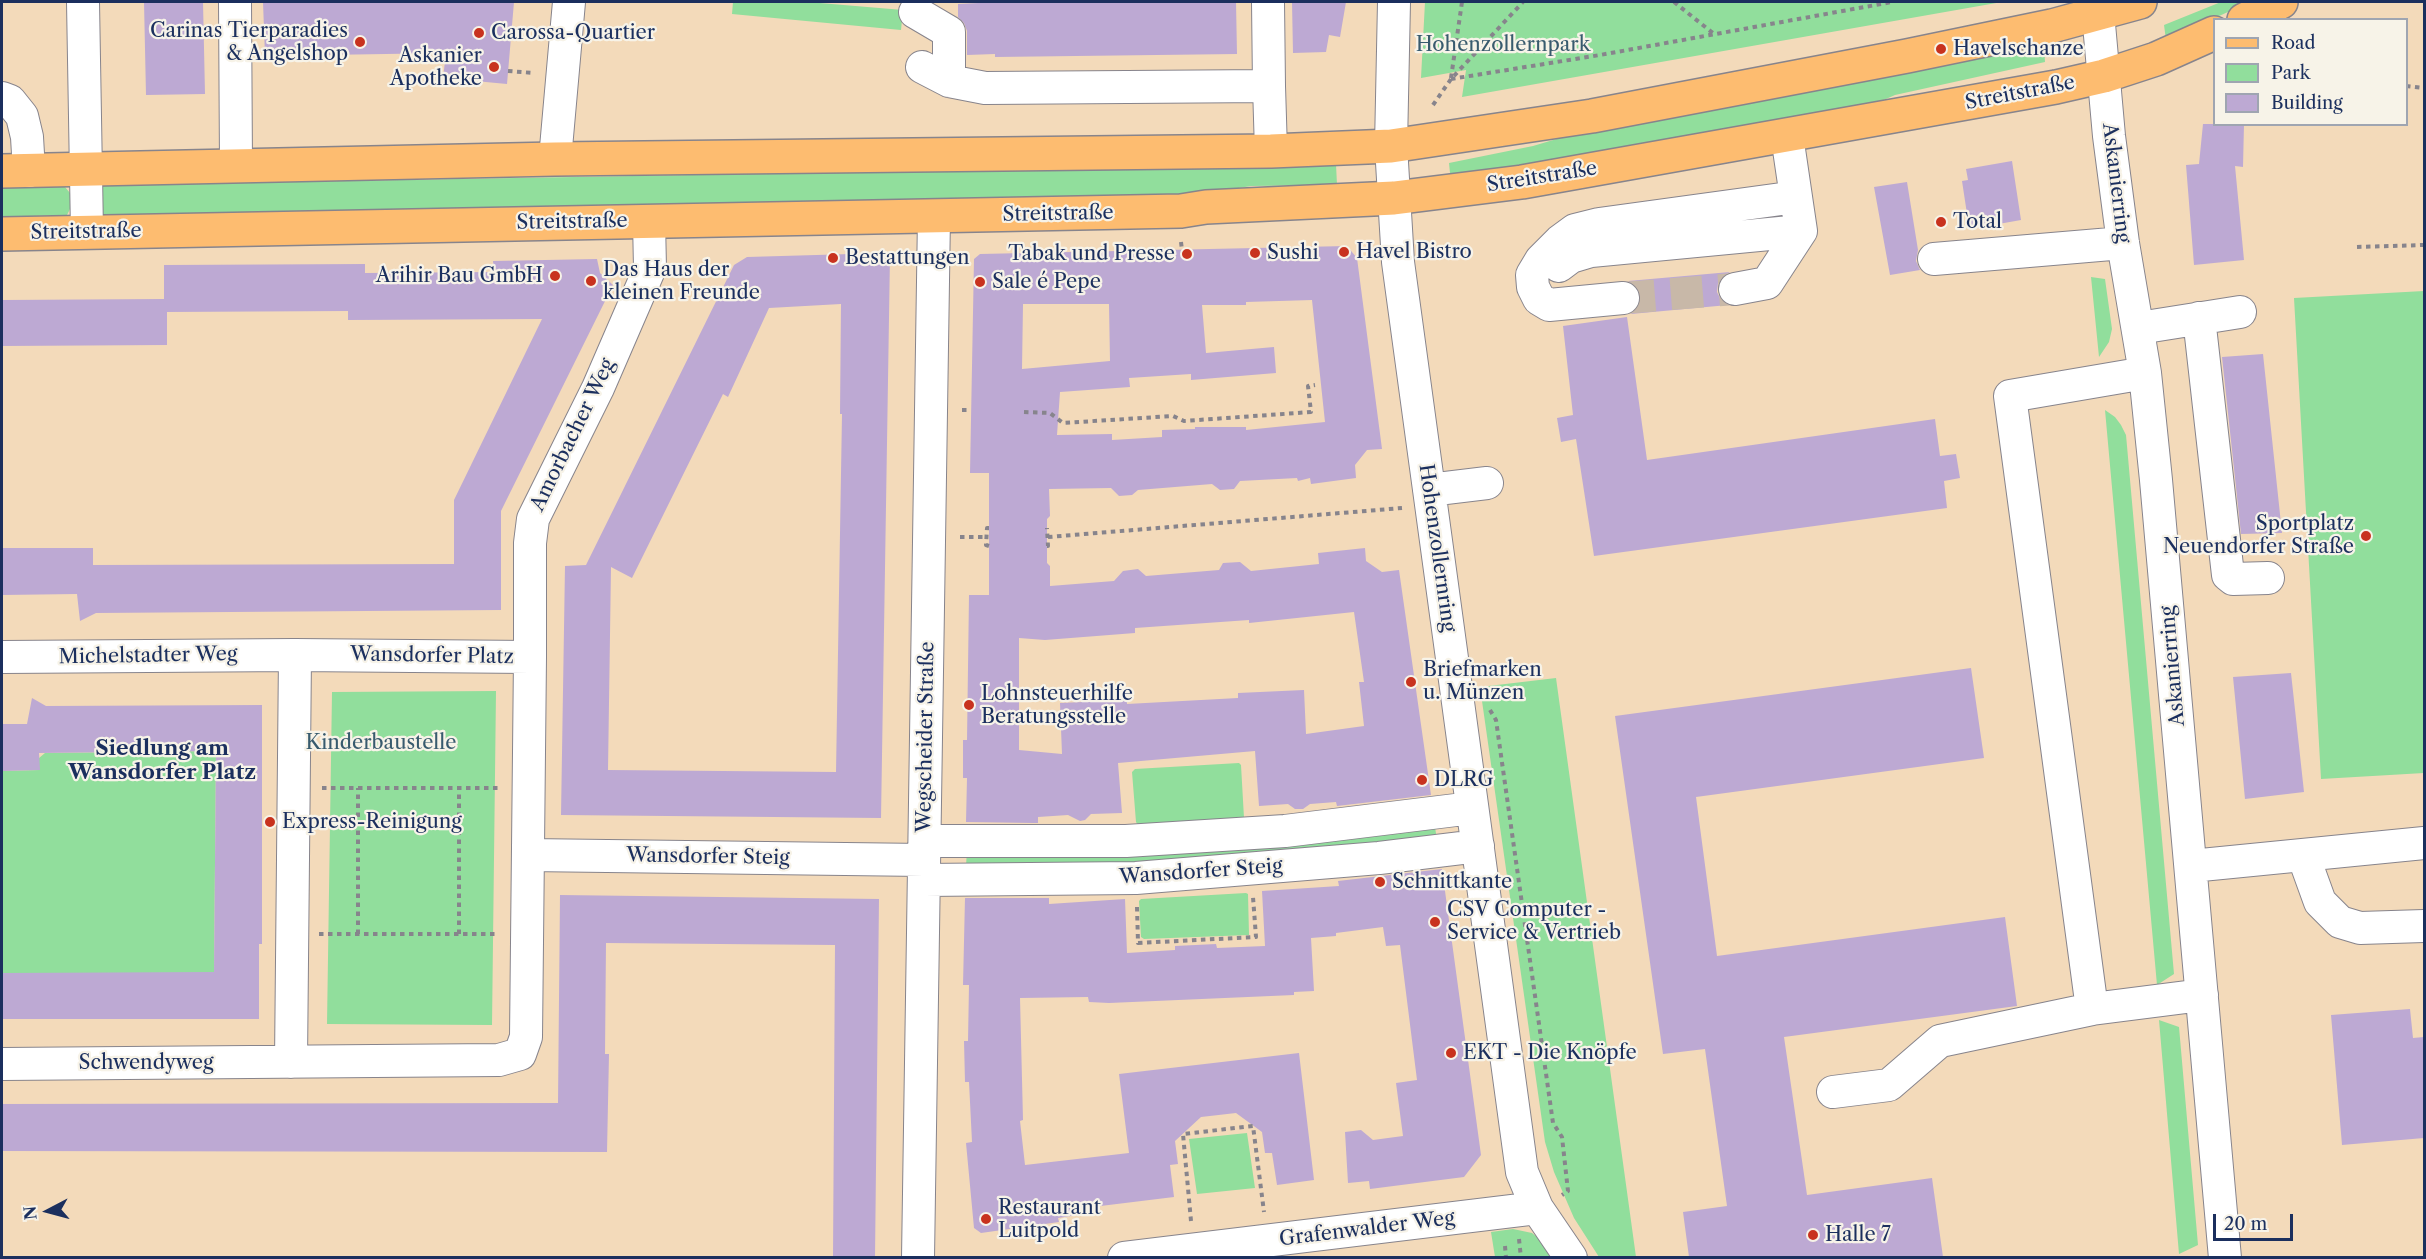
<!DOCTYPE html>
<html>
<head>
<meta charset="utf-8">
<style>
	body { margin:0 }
	#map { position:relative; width:2426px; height:1259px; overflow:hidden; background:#f3daba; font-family:"Libre Caslon Text",serif }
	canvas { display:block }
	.frame { position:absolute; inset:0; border:3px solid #1b2f5e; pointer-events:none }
	.legend { position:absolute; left:2213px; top:18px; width:195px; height:108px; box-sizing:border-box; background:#f7f3e8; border:2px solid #9fa5b1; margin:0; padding:8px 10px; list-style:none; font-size:18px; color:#1b2f5e }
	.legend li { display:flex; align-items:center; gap:12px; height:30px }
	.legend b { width:30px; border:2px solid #9fa5b1 }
	.north { position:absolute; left:18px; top:1181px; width:60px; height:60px; -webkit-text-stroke:4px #f7f3e8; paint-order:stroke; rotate:264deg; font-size:16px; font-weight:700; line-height:24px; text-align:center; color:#1b2f5e }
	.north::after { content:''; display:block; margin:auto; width:21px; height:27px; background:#1b2f5e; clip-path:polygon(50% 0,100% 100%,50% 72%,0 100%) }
	.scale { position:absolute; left:2213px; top:1214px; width:80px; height:27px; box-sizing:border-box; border:3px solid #1b2f5e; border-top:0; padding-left:8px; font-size:18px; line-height:21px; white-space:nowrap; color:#1b2f5e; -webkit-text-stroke:4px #f7f3e8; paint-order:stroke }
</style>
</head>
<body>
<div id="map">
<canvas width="2426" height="1259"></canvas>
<div class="frame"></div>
<ul class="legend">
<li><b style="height:8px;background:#fdbc70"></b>Road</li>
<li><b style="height:16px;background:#91de9c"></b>Park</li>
<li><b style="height:16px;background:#bda9d3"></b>Building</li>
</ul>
<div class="north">N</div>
<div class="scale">20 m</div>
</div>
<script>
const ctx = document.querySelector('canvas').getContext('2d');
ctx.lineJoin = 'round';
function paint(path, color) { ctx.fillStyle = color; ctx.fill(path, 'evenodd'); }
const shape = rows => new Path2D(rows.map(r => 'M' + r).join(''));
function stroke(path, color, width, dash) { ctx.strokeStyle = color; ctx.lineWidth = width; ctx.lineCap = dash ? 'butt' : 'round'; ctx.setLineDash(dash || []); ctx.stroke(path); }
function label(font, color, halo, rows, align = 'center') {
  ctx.font = font + ' "Libre Caslon Text",serif'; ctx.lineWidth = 4.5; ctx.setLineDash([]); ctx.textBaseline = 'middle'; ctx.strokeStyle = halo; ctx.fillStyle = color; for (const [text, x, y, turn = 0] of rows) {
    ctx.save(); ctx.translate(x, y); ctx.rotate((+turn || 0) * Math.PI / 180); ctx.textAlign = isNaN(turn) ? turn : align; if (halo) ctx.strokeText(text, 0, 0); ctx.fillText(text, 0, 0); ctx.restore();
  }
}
paint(shape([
	[733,2,808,2,903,10,901,30,732,14],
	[1425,2,2002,2,1462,97,1466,70,1421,78],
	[2221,2,2250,2,2166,40,2164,25],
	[2044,47,2045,62,1895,95,1870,106,1451,183,1449,163,1533,146,1597,127],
	[1336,164,1337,185,1251,186,1196,195,864,203,104,215,100,211,102,186,106,185],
	[65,187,70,193,70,209,67,215,2,217,2,188],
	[2091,277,2105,279,2112,329,2109,342,2099,357],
	[2424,291,2424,773,2321,779,2294,298],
	[2105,410,2115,417,2121,425,2126,435,2127,446,2174,974,2157,985],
	[1556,678,1636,1257,1599,1257,1574,1218,1554,1172,1545,1142,1480,687],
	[496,691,492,1025,327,1024,332,692],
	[216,751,214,973,2,973,2,771,39,770,39,758,45,753],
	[1239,763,1241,765,1244,818,1138,825,1136,822,1132,772,1135,769],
	[1435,827,1437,840,1308,859,966,866,967,850],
	[1246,893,1248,894,1249,935,1144,939,1141,937,1139,901,1141,899],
	[2159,1020,2179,1027,2198,1245,2179,1254],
	[1247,1133,1255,1188,1197,1194,1189,1139],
	[1513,1229,1532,1233,1549,1247,1556,1257,1495,1257,1491,1232]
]), '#91de9c');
paint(shape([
	[144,2,203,2,205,94,146,95],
	[263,2,514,2,507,84,443,78,446,53,265,56],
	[998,2,1236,2,1237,54,995,57,995,54,967,55,967,31,964,23,958,17,958,4],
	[1292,2,1346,2,1340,37,1329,35,1326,52,1293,53],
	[2203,124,2244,124,2243,167,2235,166,2244,260,2194,265,2186,165,2199,164],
	[2012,161,2021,220,1976,228,1976,226,1969,227,1962,181,1968,180,1966,169],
	[1907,182,1918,250,1916,261,1920,270,1890,275,1874,187],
	[1347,246,1357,258,1382,449,1367,450,1355,465,1356,478,1311,484,1310,478,1298,481,1297,478,1240,481,1234,489,1220,490,1212,484,1138,490,1132,495,1119,496,1111,488,1049,489,1050,516,1047,519,1047,563,1050,566,1050,586,1114,581,1123,571,1138,569,1146,576,1219,570,1223,563,1240,562,1251,571,1319,564,1318,553,1365,548,1366,561,1382,572,1399,570,1431,795,1337,806,1336,802,1310,804,1303,809,1295,809,1288,804,1259,806,1255,751,1118,763,1122,813,1091,814,1085,820,1080,821,1068,815,1038,817,1038,823,1033,823,966,822,967,778,963,778,963,740,967,740,969,595,989,595,989,473,970,473,974,259,980,254],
	[1312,300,1325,422,1246,430,1246,427,1195,427,1195,429,1162,430,1162,437,1112,440,1112,434,1057,435,1060,392,1130,387,1129,378,1191,374,1191,380,1276,373,1274,347,1206,353,1202,305,1246,305,1246,302],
	[1023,304,1109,304,1110,361,1022,369],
	[1354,612,1364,682,1359,682,1364,726,1306,734,1304,690,1238,693,1238,698,1127,704,1127,700,1060,703,1062,754,1019,750,1019,638,1045,640,1135,633,1135,628,1249,620,1249,623],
	[851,254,890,255,881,818,561,815,565,566,586,565,734,265,747,257],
	[841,304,840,414,842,414,836,772,608,770,611,567,632,578,723,394,728,397,769,308],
	[597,259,600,273,613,285,501,511,501,610,96,613,80,621,77,594,2,595,2,548,93,548,93,565,454,564,454,500,542,319,348,320,348,311,167,312,167,345,2,346,2,300,164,299,164,265,365,264,365,273,494,272,493,261],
	[1730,272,1723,276,1718,283,1717,292,1721,300,1728,305,1631,314,1639,306,1641,296,1637,287,1628,281],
	[1627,317,1647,460,1935,419,1940,456,1956,454,1960,478,1944,481,1947,508,1594,556,1576,439,1561,442,1557,418,1573,415,1563,326],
	[2263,354,2282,533,2241,534,2222,357],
	[1971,668,1984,758,1696,797,1717,956,2005,917,2017,1006,1784,1037,1807,1195,1932,1178,1943,1257,1689,1257,1683,1212,1727,1206,1705,1049,1663,1054,1615,716],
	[2291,673,2304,792,2245,799,2233,677],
	[32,698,46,706,262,705,262,944,259,944,259,1019,2,1019,2,973,214,972,216,751,39,753,40,770,2,771,2,724,27,724],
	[1442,869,1481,1155,1464,1177,1370,1189,1369,1181,1348,1183,1345,1132,1361,1130,1373,1140,1403,1136,1396,1083,1417,1080,1400,945,1386,946,1383,927,1336,933,1336,936,1311,938,1314,991,1294,992,1294,995,1109,1003,1089,1002,1088,997,1020,998,1023,1120,1020,1121,1025,1165,1129,1153,1119,1074,1299,1053,1314,1180,1277,1185,1272,1153,1265,1153,1262,1132,1236,1113,1201,1117,1175,1141,1178,1164,1170,1165,1174,1197,1076,1209,1077,1215,1058,1218,1059,1222,981,1233,974,1228,966,1143,972,1142,969,1082,965,1082,964,1041,968,1041,969,985,963,985,965,898,1049,898,1049,904,1125,899,1127,953,1175,950,1175,946,1216,944,1217,948,1265,946,1262,891,1339,886,1338,881],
	[560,895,879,899,875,1257,833,1257,835,945,606,943,605,1054,609,1054,607,1152,2,1151,2,1104,558,1103],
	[2410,1009,2413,1038,2424,1037,2424,1138,2342,1145,2331,1015]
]), '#bda9d3');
stroke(shape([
	[1623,298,1735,289]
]), '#c8b8a8', 32, [32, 16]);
const minor = shape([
	[83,2,87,232],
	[235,2,236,165],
	[1268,2,1269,86],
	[1394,2,1391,146,1398,262,1522,1172,1537,1208,1571,1258],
	[2097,2,2109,136,2123,243,2145,373,2156,480,2225,1258],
	[915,12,949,32,949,81],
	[922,67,949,81,985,88,1269,86,1271,151],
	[2,98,10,101,22,116,27,137,29,171],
	[555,159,569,2],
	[1934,259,2123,243],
	[1559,266,1571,257,1591,251,1801,231],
	[1735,289,1767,283,1801,231,1787,136],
	[1623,298,1549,305,1539,299,1533,287,1532,275,1541,260,1560,241,1575,230,1599,224,1796,197],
	[2199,318,2228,575,2233,579,2268,578],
	[2139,328,2240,312],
	[2145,373,2010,396,2092,1009,2202,995],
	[1429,490,1487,483],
	[2,657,295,655,530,657,526,1037,520,1054,499,1060,2,1064],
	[530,657,530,543,533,519,598,388,650,268,649,221],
	[925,841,1126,841,1285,831,1472,808],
	[528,855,924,860],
	[2303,855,2320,902,2340,922,2360,928,2424,926],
	[2191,866,2424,843],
	[924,880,1136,878,1379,858,1478,846],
	[291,1062,295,655],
	[1833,1092,1889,1085,1940,1041,2092,1009],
	[918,1258,934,216],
	[1124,1258,1537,1208]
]);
const major = shape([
	[2244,20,2281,2],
	[2,171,555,159,1271,151,1391,146,1592,116,1907,56,2052,26,2140,2],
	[2,234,1181,211,1206,207,1394,198,1522,182,2056,87,2104,76,2156,59,2214,33]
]);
stroke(minor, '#87848c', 34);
stroke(major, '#87848c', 36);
stroke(shape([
	[1674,2,1714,34],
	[508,71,534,73],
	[1451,78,1462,2],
	[1451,79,1600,55,1892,2],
	[2406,86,2424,88],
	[1433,105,1451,79,1523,2],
	[1181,242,1182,250],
	[2357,247,2424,245],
	[962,410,971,410],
	[1024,412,1050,413,1063,423,1173,416,1184,421,1311,412,1308,386,1315,385],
	[960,537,986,537],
	[1048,537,1402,508],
	[989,546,986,545,987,528,989,528],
	[1047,546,1048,546,1047,528],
	[1490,710,1496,720,1553,1123,1562,1137,1568,1191,1562,1195],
	[322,788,500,788],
	[1137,907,1138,943,1256,937,1253,897],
	[319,934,498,934],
	[358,934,358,788],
	[459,934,459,788],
	[1191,1221,1183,1134,1253,1126,1264,1212],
	[1519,1239,1521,1258],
	[1505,1246,1506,1258]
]), '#87848c', 4, [4.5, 4.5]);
stroke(minor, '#fff', 32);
stroke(major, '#fdbc70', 33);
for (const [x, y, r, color] of [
	[479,33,6,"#c8321e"],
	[360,42,6,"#c8321e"],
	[1941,49,6,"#c8321e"],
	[494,67,6,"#c8321e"],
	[1941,222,6,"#c8321e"],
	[1344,252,6,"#c8321e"],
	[1255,253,6,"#c8321e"],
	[1187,254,6,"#c8321e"],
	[833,258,6,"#c8321e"],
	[555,276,6,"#c8321e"],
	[591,281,6,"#c8321e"],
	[980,282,6,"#c8321e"],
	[2366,536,6,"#c8321e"],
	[1411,682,6,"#c8321e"],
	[969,705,6,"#c8321e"],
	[1422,780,6,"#c8321e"],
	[270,822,6,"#c8321e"],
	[1380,882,6,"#c8321e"],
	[1435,922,6,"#c8321e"],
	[1451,1053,6,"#c8321e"],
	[986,1219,6,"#c8321e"],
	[1813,1235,6,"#c8321e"]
]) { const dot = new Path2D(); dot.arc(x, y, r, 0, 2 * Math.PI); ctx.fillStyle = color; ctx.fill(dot); stroke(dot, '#f7f3e8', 2); }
label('20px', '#1b2f5e', '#f7f3e8', [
	["Carinas Tierparadies",348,31,"right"],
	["& Angelshop",348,54,"right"],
	["Carossa-Quartier",491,33],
	["Havelschanze",1953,49],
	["Askanier",482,56,"right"],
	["Apotheke",482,79,"right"],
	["Total",1953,222],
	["Havel Bistro",1356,252],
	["Sushi",1267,253],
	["Tabak und Presse",1175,254,"right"],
	["Bestattungen",845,258],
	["Das Haus der",603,270],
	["kleinen Freunde",603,293],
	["Arihir Bau GmbH",543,276,"right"],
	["Sale é Pepe",992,282],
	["Sportplatz",2354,524,"right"],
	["Neuendorfer Straße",2354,547,"right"],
	["Briefmarken",1423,670],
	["u. Münzen",1423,693],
	["Lohnsteuerhilfe",981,694],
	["Beratungsstelle",981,717],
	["DLRG",1434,780],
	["Express-Reinigung",282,822],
	["Schnittkante",1392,882],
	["CSV Computer -",1447,910],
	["Service & Vertrieb",1447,933],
	["EKT - Die Knöpfe",1463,1053],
	["Restaurant",998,1208],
	["Luitpold",998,1231],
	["Halle 7",1825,1235]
], 'left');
label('20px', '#385b6e', '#f7f3e8', [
	["Hohenzollernpark",1503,45],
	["Kinderbaustelle",381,743]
]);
label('20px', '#1b2f5e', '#f7f3e8', [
	["Streitstraße",2020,93,-11],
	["Streitstraße",1542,177,-9],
	["Askanierring",2116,183,83],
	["Streitstraße",1058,214,-1],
	["Streitstraße",572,222,-1],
	["Streitstraße",86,232,-1],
	["Amorbacher Weg",573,435,-64],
	["Hohenzollernring",1437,548,82],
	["Michelstadter Weg",148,656,-1],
	["Wansdorfer Platz",432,656,1],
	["Askanierring",2173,666,-95],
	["Wegscheider Straße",926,737,-89],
	["Wansdorfer Steig",708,857,1],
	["Wansdorfer Steig",1201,872,-4],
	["Schwendyweg",146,1063],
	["Grafenwalder Weg",1367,1229,-7]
]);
label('bold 21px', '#1b2f5e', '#f7f3e8', [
	["Siedlung am",162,749],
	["Wansdorfer Platz",162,773]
]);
</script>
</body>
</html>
